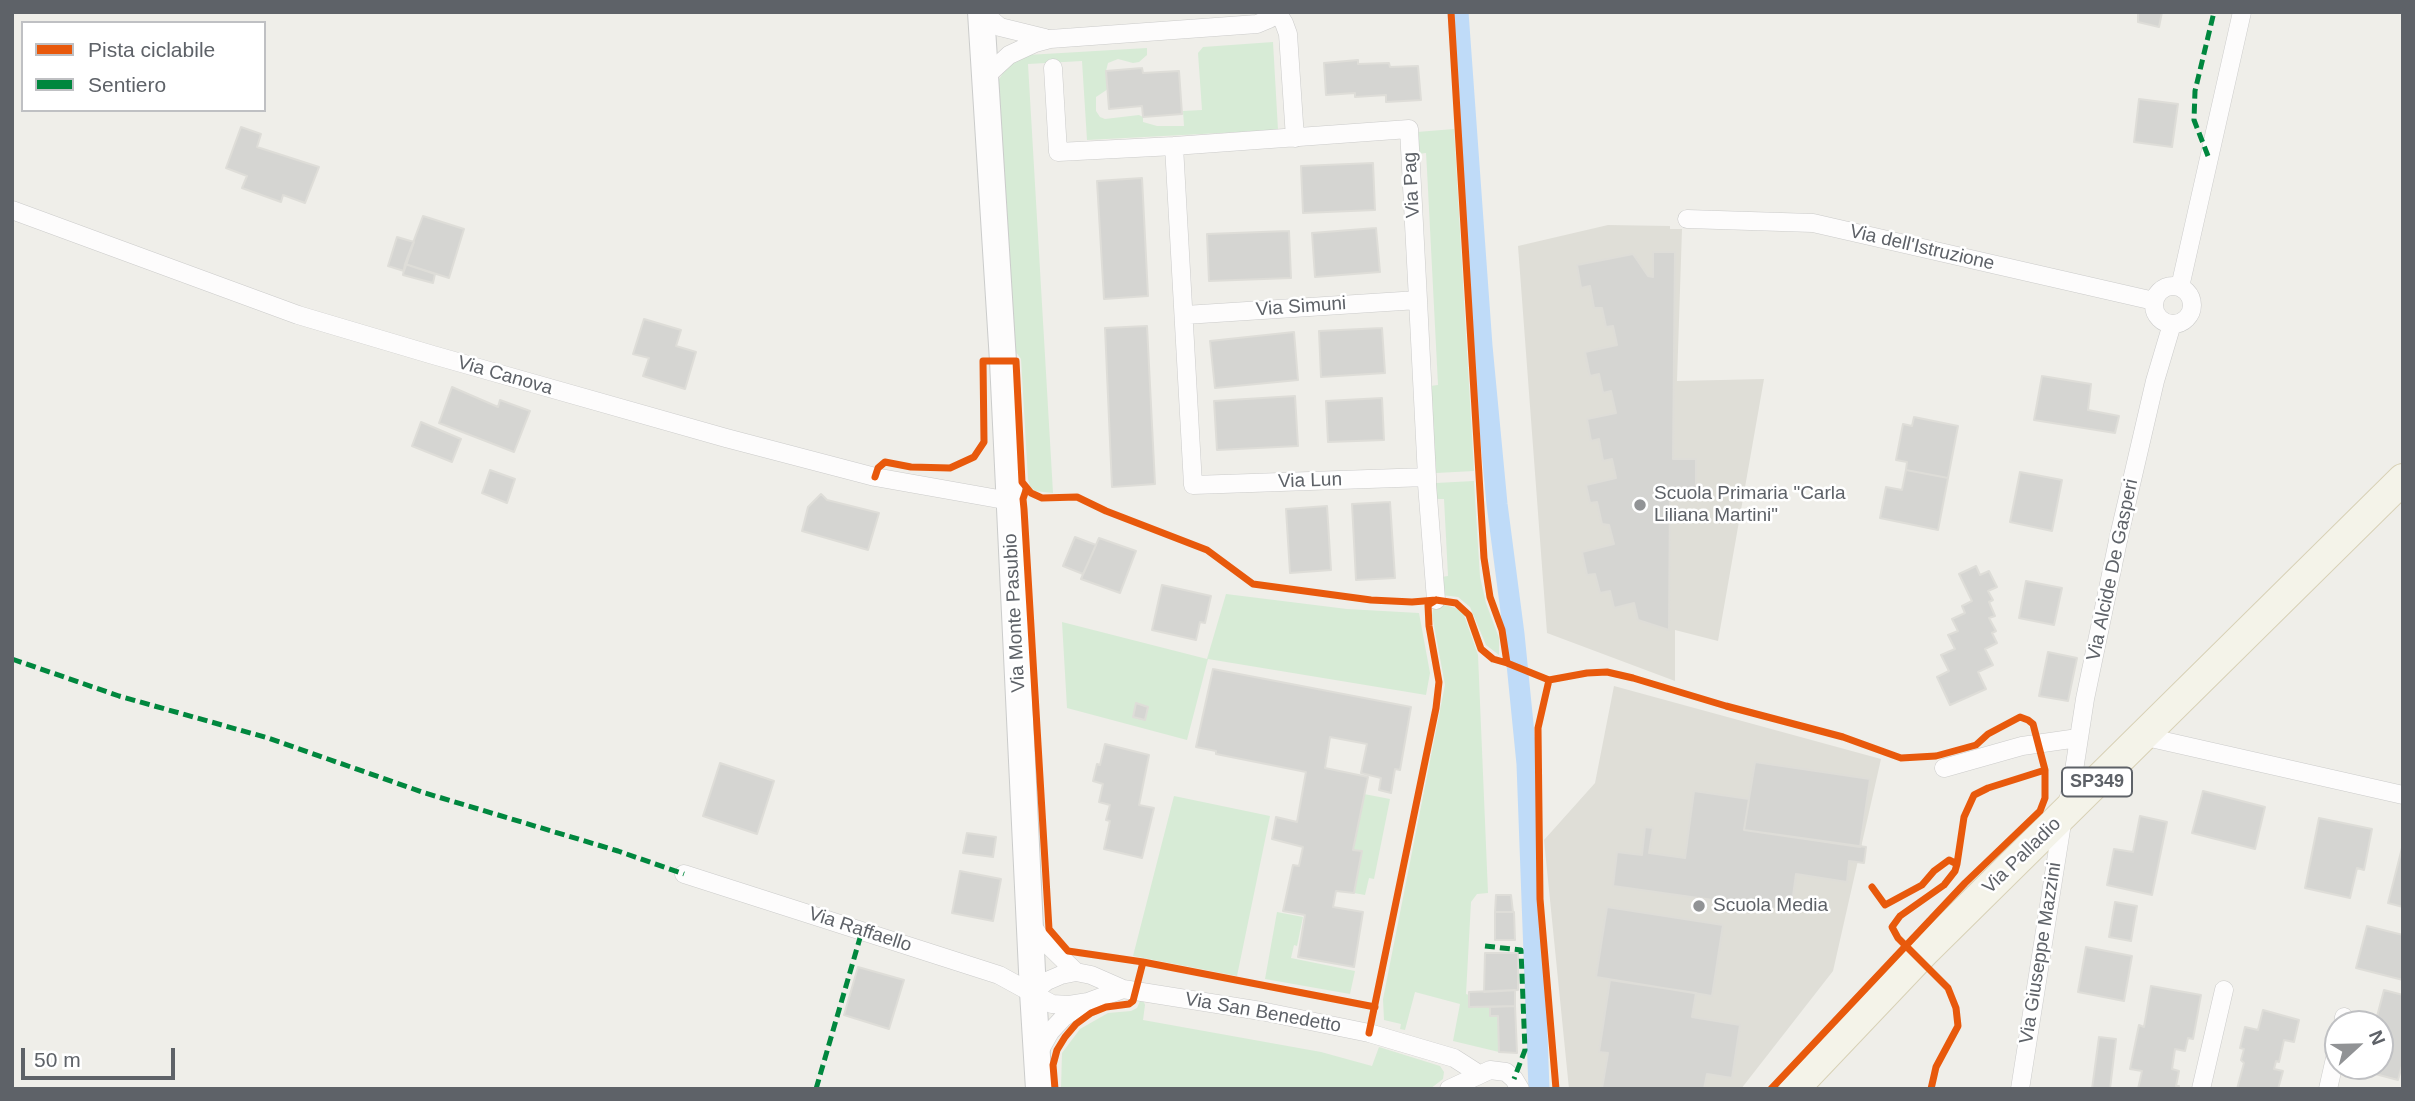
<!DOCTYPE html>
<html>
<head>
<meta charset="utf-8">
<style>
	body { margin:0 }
	#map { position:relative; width:2415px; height:1101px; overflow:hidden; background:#efeee9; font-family:Helvetica,sans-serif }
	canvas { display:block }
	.frame { position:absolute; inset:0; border:14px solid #5e6268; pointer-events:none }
	.legend { position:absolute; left:21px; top:21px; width:245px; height:91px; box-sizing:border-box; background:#fff; border:2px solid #bfc0c3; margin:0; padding:9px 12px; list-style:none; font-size:21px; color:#5e6268 }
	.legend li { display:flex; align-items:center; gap:14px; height:35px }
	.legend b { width:35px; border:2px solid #bfc0c3 }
	.north { position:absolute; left:2324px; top:1010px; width:70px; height:70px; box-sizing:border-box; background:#fff; border:2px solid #bfc0c3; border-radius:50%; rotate:68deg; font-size:19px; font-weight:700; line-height:28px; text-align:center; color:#5e6268 }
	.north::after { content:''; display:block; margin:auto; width:24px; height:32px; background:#919395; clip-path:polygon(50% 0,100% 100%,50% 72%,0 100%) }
	.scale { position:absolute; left:21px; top:1048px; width:154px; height:32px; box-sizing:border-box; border:4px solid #5e6268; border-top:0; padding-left:9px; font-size:21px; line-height:24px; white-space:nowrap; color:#5e6268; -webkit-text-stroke:5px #fff; paint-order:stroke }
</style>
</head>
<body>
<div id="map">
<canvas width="2415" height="1101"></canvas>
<div class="frame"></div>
<ul class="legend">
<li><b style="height:9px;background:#e8590c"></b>Pista ciclabile</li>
<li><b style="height:9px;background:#00873e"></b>Sentiero</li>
</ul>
<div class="north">N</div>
<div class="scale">50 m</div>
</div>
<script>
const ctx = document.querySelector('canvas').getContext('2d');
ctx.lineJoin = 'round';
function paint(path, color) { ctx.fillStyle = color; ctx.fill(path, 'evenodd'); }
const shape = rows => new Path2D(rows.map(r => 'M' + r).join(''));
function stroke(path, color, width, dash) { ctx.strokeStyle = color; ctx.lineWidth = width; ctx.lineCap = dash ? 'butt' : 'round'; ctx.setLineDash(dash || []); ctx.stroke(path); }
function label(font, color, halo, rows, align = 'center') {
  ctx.font = font + ' Helvetica,sans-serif'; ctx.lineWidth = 5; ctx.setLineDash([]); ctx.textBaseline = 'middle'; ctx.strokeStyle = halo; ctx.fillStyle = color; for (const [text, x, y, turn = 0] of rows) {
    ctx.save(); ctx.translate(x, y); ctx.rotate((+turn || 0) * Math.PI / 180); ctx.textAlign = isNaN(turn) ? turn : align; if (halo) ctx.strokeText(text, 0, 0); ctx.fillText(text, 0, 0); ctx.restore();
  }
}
paint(shape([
	[1608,225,1670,226,1670,229,1682,229,1677,381,1764,379,1718,641,1675,630,1675,681,1547,633,1518,246],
	[1614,686,1881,759,1833,971,1741,1089,1569,1089,1544,840,1595,783]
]), '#dfded7');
paint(shape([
	[1273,42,1278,130,1087,140,1082,61,1028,64,1053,493,1035,491,1030,486,1028,479,1021,359,1016,352,996,84,1008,65,1027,55,1147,48,1147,55,1139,62,1133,63,1118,59,1108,63,1106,71,1108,89,1096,97,1096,111,1100,117,1105,119,1139,115,1143,117,1143,122,1157,126,1184,126,1183,111,1202,110,1198,53,1203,47],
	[1454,129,1474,471,1436,473,1430,386,1438,385,1427,170,1426,153,1418,154,1417,132],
	[1474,481,1480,577,1486,603,1499,638,1499,655,1486,645,1470,607,1458,597,1442,595,1441,577,1448,576,1444,499,1436,499,1436,483],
	[1226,594,1347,609,1419,613,1430,673,1426,695,1208,659,1187,740,1067,708,1062,622,1207,659],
	[1442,604,1458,609,1464,615,1478,655,1488,893,1477,894,1471,902,1466,994,1469,995,1469,1006,1490,1007,1490,1015,1498,1016,1499,1052,1453,1041,1460,1004,1415,992,1405,1030,1400,1029,1401,1024,1384,1020,1383,999,1445,685,1432,615,1434,605],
	[1364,794,1390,799,1374,879,1369,878,1365,895,1354,893,1362,852,1353,850],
	[1174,796,1270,816,1237,976,1133,956],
	[1277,912,1303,917,1297,946,1294,945,1291,958,1355,971,1350,994,1265,979],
	[1140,1001,1144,1002,1145,1005,1143,1020,1321,1052,1372,1066,1379,1047,1440,1066,1444,1072,1443,1079,1430,1089,1061,1089,1062,1053,1080,1029,1108,1013,1131,1011,1137,1008]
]), '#d7ebd6');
stroke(shape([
	[1458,12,1482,346,1497,504,1514,634,1527,764,1539,1089]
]), '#bfdbf8', 21);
const building = shape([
	[2138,12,2162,12,2159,27,2138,22,2138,12],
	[1358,60,1358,64,1389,63,1390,67,1418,66,1421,100,1386,102,1386,95,1355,97,1355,93,1326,95,1324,63,1358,60],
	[1142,68,1143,73,1179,71,1182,114,1143,117,1142,106,1109,109,1106,71,1142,68],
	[2139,99,2178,104,2172,147,2134,142,2139,99],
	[241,127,261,134,257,147,319,167,305,203,283,195,281,202,242,188,247,176,226,168,241,127],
	[1373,163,1375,210,1303,213,1301,166,1373,163],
	[1142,178,1148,296,1104,299,1097,181,1142,178],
	[423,216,464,229,449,278,405,264,423,216],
	[1376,228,1380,272,1315,277,1312,233,1376,228],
	[1289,231,1291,278,1209,281,1207,234,1289,231],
	[397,237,414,242,404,271,388,266,397,237],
	[1653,252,1675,252,1673,459,1696,459,1696,489,1670,488,1669,630,1638,620,1634,603,1614,608,1610,591,1600,593,1595,574,1587,575,1582,552,1614,544,1609,525,1602,524,1597,502,1590,503,1586,485,1616,478,1612,459,1603,461,1599,439,1591,441,1587,419,1616,413,1611,391,1603,393,1599,374,1590,376,1585,352,1617,345,1613,326,1606,327,1602,308,1594,308,1590,286,1581,288,1577,265,1633,254,1648,276,1653,277,1653,252],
	[405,264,435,274,433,283,403,275,405,264],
	[644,319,681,330,676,346,696,352,685,389,643,376,649,358,633,354,644,319],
	[1147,326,1155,484,1112,487,1105,328,1147,326],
	[1382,328,1385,373,1321,377,1319,331,1382,328],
	[1294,332,1298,380,1215,388,1210,341,1294,332],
	[2042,376,2091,384,2088,410,2119,416,2115,433,2034,420,2042,376],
	[452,387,498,407,500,400,530,411,514,452,439,423,452,387],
	[1295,396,1298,446,1217,450,1214,401,1295,396],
	[1382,398,1384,440,1328,442,1326,401,1382,398],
	[1914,417,1958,426,1948,478,1906,470,1907,462,1896,460,1903,424,1912,426,1914,417],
	[421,422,461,439,452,462,412,446,421,422],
	[490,470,515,479,507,503,482,493,490,470],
	[1906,470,1948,478,1938,530,1880,518,1886,487,1902,490,1906,470],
	[2020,472,2062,480,2052,531,2010,522,2020,472],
	[821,494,827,500,879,513,868,550,802,531,808,507,821,494],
	[1390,502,1395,578,1356,580,1352,504,1390,502],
	[1327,506,1331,570,1290,573,1286,509,1327,506],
	[1075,537,1096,545,1083,574,1063,566,1075,537],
	[1099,538,1136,551,1120,593,1081,579,1099,538],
	[1976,566,1980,575,1989,571,1997,587,1988,591,1993,600,1989,602,1995,616,1989,618,1996,631,1992,633,1997,643,1985,649,1993,665,1978,672,1986,689,1950,705,1937,677,1949,671,1941,655,1955,649,1948,635,1958,631,1952,619,1965,613,1962,606,1972,601,1959,574,1976,566],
	[2026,581,2062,588,2054,625,2019,618,2026,581],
	[1162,585,1211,596,1205,623,1200,622,1196,640,1152,630,1162,585],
	[2048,652,2077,658,2068,701,2039,696,2048,652],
	[1213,669,1411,707,1400,770,1395,769,1391,793,1379,790,1381,778,1361,773,1367,744,1330,737,1325,768,1368,777,1353,850,1362,851,1354,893,1336,891,1333,907,1363,912,1354,967,1298,957,1305,915,1283,911,1293,865,1299,866,1303,847,1272,839,1276,817,1297,822,1306,772,1216,754,1216,751,1196,747,1213,669],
	[1136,703,1148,707,1145,720,1133,717,1136,703],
	[1105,744,1149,755,1139,805,1154,808,1142,858,1104,849,1110,821,1106,820,1110,805,1099,802,1103,784,1093,781,1097,764,1100,765,1105,744],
	[1755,762,1870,779,1860,847,1744,830,1755,762],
	[720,763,774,781,757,834,703,816,720,763],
	[1694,791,1749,799,1744,830,1866,847,1864,863,1849,861,1847,882,1796,874,1791,911,1613,886,1617,852,1642,855,1645,827,1653,828,1649,853,1685,858,1694,791],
	[2203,791,2265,807,2255,849,2192,833,2203,791],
	[2140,816,2167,822,2152,895,2107,885,2114,849,2133,852,2140,816],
	[2319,818,2372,829,2364,870,2357,868,2350,898,2305,888,2319,818],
	[967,833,996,837,993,857,963,853,967,833],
	[2403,844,2403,907,2388,903,2403,844],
	[960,871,1001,879,993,921,952,913,960,871],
	[1496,895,1511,895,1513,912,1495,912,1496,895],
	[2115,902,2137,906,2131,941,2109,937,2115,902],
	[1607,907,1723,925,1712,996,1596,977,1607,907],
	[1495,912,1514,912,1515,940,1495,940,1495,912],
	[2367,926,2403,935,2403,980,2356,968,2367,926],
	[2086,947,2132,956,2124,1001,2078,992,2086,947],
	[1485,953,1518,953,1518,990,1484,992,1485,953],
	[858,967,904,980,889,1029,844,1015,858,967],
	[1610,980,1696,993,1692,1017,1740,1025,1732,1078,1707,1074,1704,1089,1602,1089,1608,1053,1599,1052,1610,980],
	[2151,986,2201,995,2193,1039,2188,1038,2185,1051,2175,1049,2172,1069,2179,1071,2176,1086,2179,1086,2178,1089,2138,1089,2142,1071,2130,1069,2139,1025,2144,1027,2151,986],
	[1515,990,1515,1006,1469,1007,1469,992,1515,990],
	[2384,990,2403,995,2403,1062,2398,1080,2364,1071,2365,1066,2380,1066,2380,1024,2375,1024,2384,990],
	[1515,1006,1517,1053,1499,1052,1498,1016,1490,1016,1490,1007,1515,1006],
	[2263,1010,2299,1020,2294,1042,2284,1040,2279,1062,2276,1061,2274,1069,2283,1071,2278,1089,2237,1089,2244,1063,2241,1060,2244,1049,2240,1048,2245,1027,2258,1030,2263,1010],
	[2099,1037,2116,1039,2110,1089,2092,1089,2099,1037]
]);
paint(building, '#d5d5d2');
stroke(building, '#deddd8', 2);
const minor = shape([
	[982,12,1000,27,1045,38],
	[1277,12,1284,23,1288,34,1295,138],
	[1053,68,1058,152,1174,146],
	[984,78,1009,55,1035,43,1050,39,1257,24,1269,19,1277,12],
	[12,210,298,315,433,355,726,438,875,477,1010,501],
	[1687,219,1813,223,2154,301],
	'2154 305a19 19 0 1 1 38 0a19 19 0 1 1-38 0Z',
	[2180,287,2242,12],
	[1185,315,1418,300],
	[1427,477,1193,485,1174,146,1409,129,1418,300,1427,477,1427,484,1436,600],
	[2142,736,2403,795],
	[1944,768,2022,746,2078,738],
	[684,874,999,975,1052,1004,1069,1005,1088,1002,1123,989,1091,975,1076,972,1061,975,1047,981,1033,992],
	[1030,924,1043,940,1076,972],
	[1123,989,1261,1011,1369,1033,1454,1058,1479,1074],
	[2343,1024,2344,1017],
	[1037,1055,1050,1032,1063,1018,1083,1004],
	[1449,1089,1490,1070,1506,1072,1514,1079,1520,1089],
	[2020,1089,2063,817,2071,790,2085,699,2119,536,2155,381,2172,324],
	[2201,1089,2224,990],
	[2328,1089,2338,1045]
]);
const secondary = shape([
	[981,12,1003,361,1033,992,1039,1089]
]);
const primary = shape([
	[1794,1089,1926,950,2403,479]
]);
stroke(minor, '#cbcbca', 19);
stroke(secondary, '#cbcccb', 28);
stroke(primary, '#d8d1b6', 32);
stroke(minor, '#fdfcfc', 18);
stroke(secondary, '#fdfcfc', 26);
stroke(primary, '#f4f3e9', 30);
stroke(shape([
	[2208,156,2194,120,2195,91,2214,12],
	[12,659,119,696,268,738,425,793,618,851,684,874],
	[1485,946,1521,950,1525,1050,1514,1079],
	[816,1089,862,931]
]), '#00873e', 5, [10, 5]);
stroke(shape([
	[875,477,878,468,885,462,911,467,950,468,974,457,984,442,983,361,1016,361,1022,482,1031,493,1042,498,1077,497,1106,511,1207,550,1253,584,1371,600,1412,602,1436,600,1456,603,1469,615,1481,649,1493,659,1507,663,1502,630,1490,597,1484,558,1451,12],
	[1026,490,1023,499,1024,509,1049,929,1068,951,1143,962,1375,1007],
	[1507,663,1549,680,1538,728,1540,899,1556,1089],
	[1549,680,1587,673,1607,672,1633,678,1726,706,1843,737,1901,758,1936,756,1976,745,1988,734,2020,717,2028,720,2033,724,2045,770,2045,798,2040,811,1965,883,1771,1089],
	[1957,864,1964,817,1974,795,1988,788,2045,770],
	[1872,887,1885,905,1922,885,1934,871,1949,860,1957,864,1955,871,1944,885,1900,916,1892,927,1898,938,1948,988,1956,1008,1958,1026,1936,1067,1931,1089],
	[1369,1033,1436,708,1439,682,1429,626,1428,605,1436,600],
	[1055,1089,1053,1065,1057,1050,1065,1037,1076,1024,1091,1013,1106,1007,1129,1004,1133,1001,1143,962]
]), '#e8590c', 7);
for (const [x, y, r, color] of [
	[1640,505,7,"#919395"],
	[1699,906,7,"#919395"]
]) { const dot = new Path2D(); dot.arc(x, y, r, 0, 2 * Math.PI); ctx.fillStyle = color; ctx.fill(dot); stroke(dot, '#fff', 2.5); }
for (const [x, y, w] of [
	[2097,782,70]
]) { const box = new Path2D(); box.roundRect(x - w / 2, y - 14.5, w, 29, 5); ctx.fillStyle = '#fff'; ctx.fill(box); stroke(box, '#5e6268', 2); }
label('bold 18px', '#5e6268', null, [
	["SP349",2097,782]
]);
label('19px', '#5e6268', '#fff', [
	["Via Pag",1412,185,-93],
	["Via dell'Istruzione",1922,248,13],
	["Via Simuni",1301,307,-4],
	["Via Canova",505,376,16],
	["Via Lun",1310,481,-2],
	["Via Alcide De Gasperi",2113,570,-78],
	["Via Monte Pasubio",1015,613,-93],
	["Via Palladio",2022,856,-44],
	["Via Raffaello",860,930,18],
	["Via Giuseppe Mazzini",2041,953,-81],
	["Via San Benedetto",1263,1013,10]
]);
label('19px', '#5e6268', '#fff', [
	["Scuola Primaria \"Carla",1654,494],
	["Liliana Martini\"",1654,516],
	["Scuola Media",1713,906]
], 'left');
</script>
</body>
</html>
